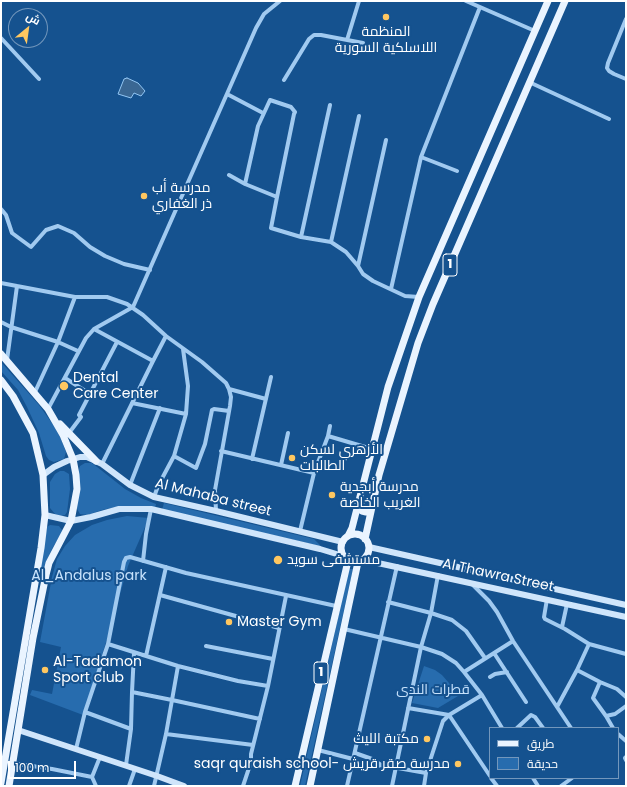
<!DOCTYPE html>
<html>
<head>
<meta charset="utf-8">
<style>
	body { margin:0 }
	#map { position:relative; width:627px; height:787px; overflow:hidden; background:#15528f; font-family:Poppins,Cairo,sans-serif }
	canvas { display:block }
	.frame { position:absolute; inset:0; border:2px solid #fff; pointer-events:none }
	.legend { position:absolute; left:489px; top:727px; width:130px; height:52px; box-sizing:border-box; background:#15528f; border:1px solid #7397bc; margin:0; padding:5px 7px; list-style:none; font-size:12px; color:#fff }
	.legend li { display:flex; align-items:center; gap:8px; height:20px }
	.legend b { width:20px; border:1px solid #7397bc }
	.north { position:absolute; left:8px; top:8px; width:40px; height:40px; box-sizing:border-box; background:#15528f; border:1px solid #7397bc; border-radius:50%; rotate:29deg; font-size:11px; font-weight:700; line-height:16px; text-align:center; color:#fff }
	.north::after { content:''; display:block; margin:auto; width:14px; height:18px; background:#ffc760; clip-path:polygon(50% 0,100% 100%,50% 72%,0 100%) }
	.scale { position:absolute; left:8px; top:761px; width:68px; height:18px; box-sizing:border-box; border:2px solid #fff; border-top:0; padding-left:5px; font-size:12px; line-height:14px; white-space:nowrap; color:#fff; -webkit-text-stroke:3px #15528f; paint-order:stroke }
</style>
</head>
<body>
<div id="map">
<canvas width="627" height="787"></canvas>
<div class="frame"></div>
<ul class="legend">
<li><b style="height:5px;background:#eaf4ff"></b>طريق</li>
<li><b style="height:11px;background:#276cae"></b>حديقة</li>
</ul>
<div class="north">ش</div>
<div class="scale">100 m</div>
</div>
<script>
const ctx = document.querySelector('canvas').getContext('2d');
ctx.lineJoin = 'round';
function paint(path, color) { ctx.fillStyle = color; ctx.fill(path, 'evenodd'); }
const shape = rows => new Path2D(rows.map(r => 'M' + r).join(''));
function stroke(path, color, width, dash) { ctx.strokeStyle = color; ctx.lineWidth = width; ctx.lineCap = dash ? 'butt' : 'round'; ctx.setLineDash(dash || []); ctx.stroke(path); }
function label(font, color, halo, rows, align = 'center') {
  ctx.font = font + ' Poppins,Cairo,sans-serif'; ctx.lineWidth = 4; ctx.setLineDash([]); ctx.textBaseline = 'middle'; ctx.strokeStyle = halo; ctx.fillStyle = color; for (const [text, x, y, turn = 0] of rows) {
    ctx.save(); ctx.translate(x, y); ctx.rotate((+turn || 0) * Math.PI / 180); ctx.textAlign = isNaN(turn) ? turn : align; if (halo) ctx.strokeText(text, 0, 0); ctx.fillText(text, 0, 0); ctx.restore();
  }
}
paint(shape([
	[1,362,39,405,54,426,61,439,66,452,64,459,54,462,49,460,46,456,39,433,27,407,18,390,1,371],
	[85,463,92,463,125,489,141,498,156,504,155,509,121,506,102,510,87,515,80,514,76,507,77,475,80,466],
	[60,471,64,471,69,474,70,489,67,512,65,515,60,516,55,514,50,508,50,482,55,474],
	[164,503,314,539,320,545,319,546,303,542,162,510],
	[127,516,149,518,128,566,108,636,83,715,30,695,32,690,52,694,61,647,40,642,52,577,57,559,65,546,75,535,92,525,107,520],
	[50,525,59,526,62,530,61,534,53,547,44,567,40,567,47,527],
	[349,569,353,569,305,786,300,786],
	[424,666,435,670,442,675,455,690,458,696,438,708,412,703]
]), '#276cae');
const water = shape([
	[127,78,138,83,145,91,141,96,134,93,131,98,118,94,124,79,127,78]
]);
paint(water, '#3a6793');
stroke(water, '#93c6f3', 1);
stroke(shape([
	[466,1,535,31],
	[626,19,608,63,607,68,609,71,614,74,626,79],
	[1,38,39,79],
	[347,40,359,1],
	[284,80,309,39,314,35,321,35,363,43],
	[529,82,609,119],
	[227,94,263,113],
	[421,157,457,171],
	[229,175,245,184,277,197,271,228,301,237,331,242,346,252,358,266,363,274,373,281,405,296,419,297],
	[245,184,258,126,270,100,291,107,295,112,294,114,277,197],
	[1,209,6,215,12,233,31,247,46,230,58,226,74,233,90,247,105,256,124,264,150,270],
	[301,237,330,105],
	[331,242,359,116],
	[358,266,386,140],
	[1,283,75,297,107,297,127,304,143,315,166,336,202,362,226,383,229,389,231,397,230,406,215,490,216,511],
	[391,289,421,157,480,7],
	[1,322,11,327,58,342,78,351],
	[94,329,153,361],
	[7,360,17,286],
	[65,378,90,394],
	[229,389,266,399],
	[35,392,58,342,75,297],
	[132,403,186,414],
	[48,409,86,338,94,329,133,307,256,28,264,14,280,1],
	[69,433,81,417,79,415,117,342],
	[328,436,372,449],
	[221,451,314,473],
	[174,456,196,468,205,444,212,410,214,409,229,411],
	[252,459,271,377],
	[102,464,153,361,166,336],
	[281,465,288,433],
	[130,485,160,408],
	[154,497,158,486,174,456,186,414,188,386,183,349],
	[300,531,314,473,328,436,330,426],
	[143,561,146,534,151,509],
	[472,584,489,601,497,612,513,641,571,728],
	[160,595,279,628],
	[547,599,544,617,545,619,565,629,589,644],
	[388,602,431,613,452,620,466,631,485,658],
	[562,627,567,604],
	[344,629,421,647,442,654,456,663,464,672,482,695,502,728],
	[108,644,178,666,238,681,268,686],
	[206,646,273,659],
	[134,653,132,692,172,700,260,719],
	[494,653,526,702],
	[146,656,166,567],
	[577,670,589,644,626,654],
	[464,672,513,641],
	[490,677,495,674,507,672],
	[600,682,593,698,606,716,615,714,626,706],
	[557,707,577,670,600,682,617,689,626,697],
	[408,708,449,715,490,776],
	[85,712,131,729],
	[606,716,613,728],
	[517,728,531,715,535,717,543,728],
	[166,734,253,745],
	[618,734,626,741],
	[76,749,85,712,108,644,124,562,126,558,130,557,186,573,336,606],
	[318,750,353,759],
	[355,753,372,759,381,765,426,773],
	[626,757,625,758,626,760],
	[12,763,52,769,92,777],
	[352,764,373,768,381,765],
	[126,765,131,729,132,692],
	[491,778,497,786],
	[533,778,538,786],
	[96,786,92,777,100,757],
	[129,786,135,769],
	[154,786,166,734,178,666],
	[243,786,251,762,251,754,268,686,286,596],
	[347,786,397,566],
	[392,786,421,647,431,613,438,575],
	[424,786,426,773,443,721,449,715,482,695],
	[561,786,572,778]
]), '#a1caf0', 4);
stroke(shape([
	[43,475,54,467,67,461,80,457,87,457,102,464,130,485,154,497,216,511,343,542],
	[45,515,71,521,91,517,119,509,151,509,320,549,343,556],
	[369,547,626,605],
	[364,560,626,617],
	[18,730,157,776,184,786]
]), '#cfe5fb', 6);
stroke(shape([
	[1,354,48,409,63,435,73,459,76,475,77,489,71,521,49,563,46,575,33,638,9,786],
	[1,380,13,396,33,433,43,475,45,515,41,548,1,783],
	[60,424,96,461],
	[361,502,360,507,362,511,366,512,371,509],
	'341 548a14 14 0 1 1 28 0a14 14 0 1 1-28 0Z',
	[348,536,352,528,388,387,419,297,548,1],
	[365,539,379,475,418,343,433,304,565,1],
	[295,786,348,561],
	[310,786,358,562]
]), '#eaf4ff', 7);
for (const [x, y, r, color] of [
	[386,17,4,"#ffc760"],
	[144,196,4,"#ffc760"],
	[64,386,5,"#ffc760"],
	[292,458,4,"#ffc760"],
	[332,495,4,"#ffc760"],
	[278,560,5,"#ffc760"],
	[229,622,4,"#ffc760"],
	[45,670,4,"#ffc760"],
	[427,739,4,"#ffc760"],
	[458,764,4,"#ffc760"]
]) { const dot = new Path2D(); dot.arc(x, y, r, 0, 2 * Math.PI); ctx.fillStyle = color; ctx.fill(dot); stroke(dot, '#15528f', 1.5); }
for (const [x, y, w] of [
	[450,265,14],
	[321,673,14]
]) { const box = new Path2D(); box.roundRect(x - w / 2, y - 11, w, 22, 3); ctx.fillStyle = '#15528f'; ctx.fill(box); stroke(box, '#fff', 1); }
label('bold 13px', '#fff', null, [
	["1",450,265],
	["1",321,673]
]);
label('14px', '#fff', '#15528f', [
	["المنظمة",386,32,"center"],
	["اللاسلكية السورية",386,48,"center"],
	["مدرسة أب",152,188],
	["ذر الغفاري",152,204],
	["Dental",73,378],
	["Care Center",73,394],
	["الأزهري لسكن",300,450],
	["الطالبات",300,466],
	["مدرسة أبجدية",340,487],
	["الغريب الخاصة",340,503],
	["مستشفى سويد",287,560],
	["Master Gym",237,622],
	["Al-Tadamon",53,662],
	["Sport club",53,678],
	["مكتبة الليث",419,739,"right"],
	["saqr quraish school- مدرسة صقر قريش",450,764,"right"]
], 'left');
label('14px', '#fff', '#15528f', [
	["Al Mahaba street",213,498,14],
	["Al Thawra Street",498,576,12]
]);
label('14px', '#c7e2fc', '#15528f', [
	["Al_Andalus park",89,576],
	["قطرات الندى",433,690]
]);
</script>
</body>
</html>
